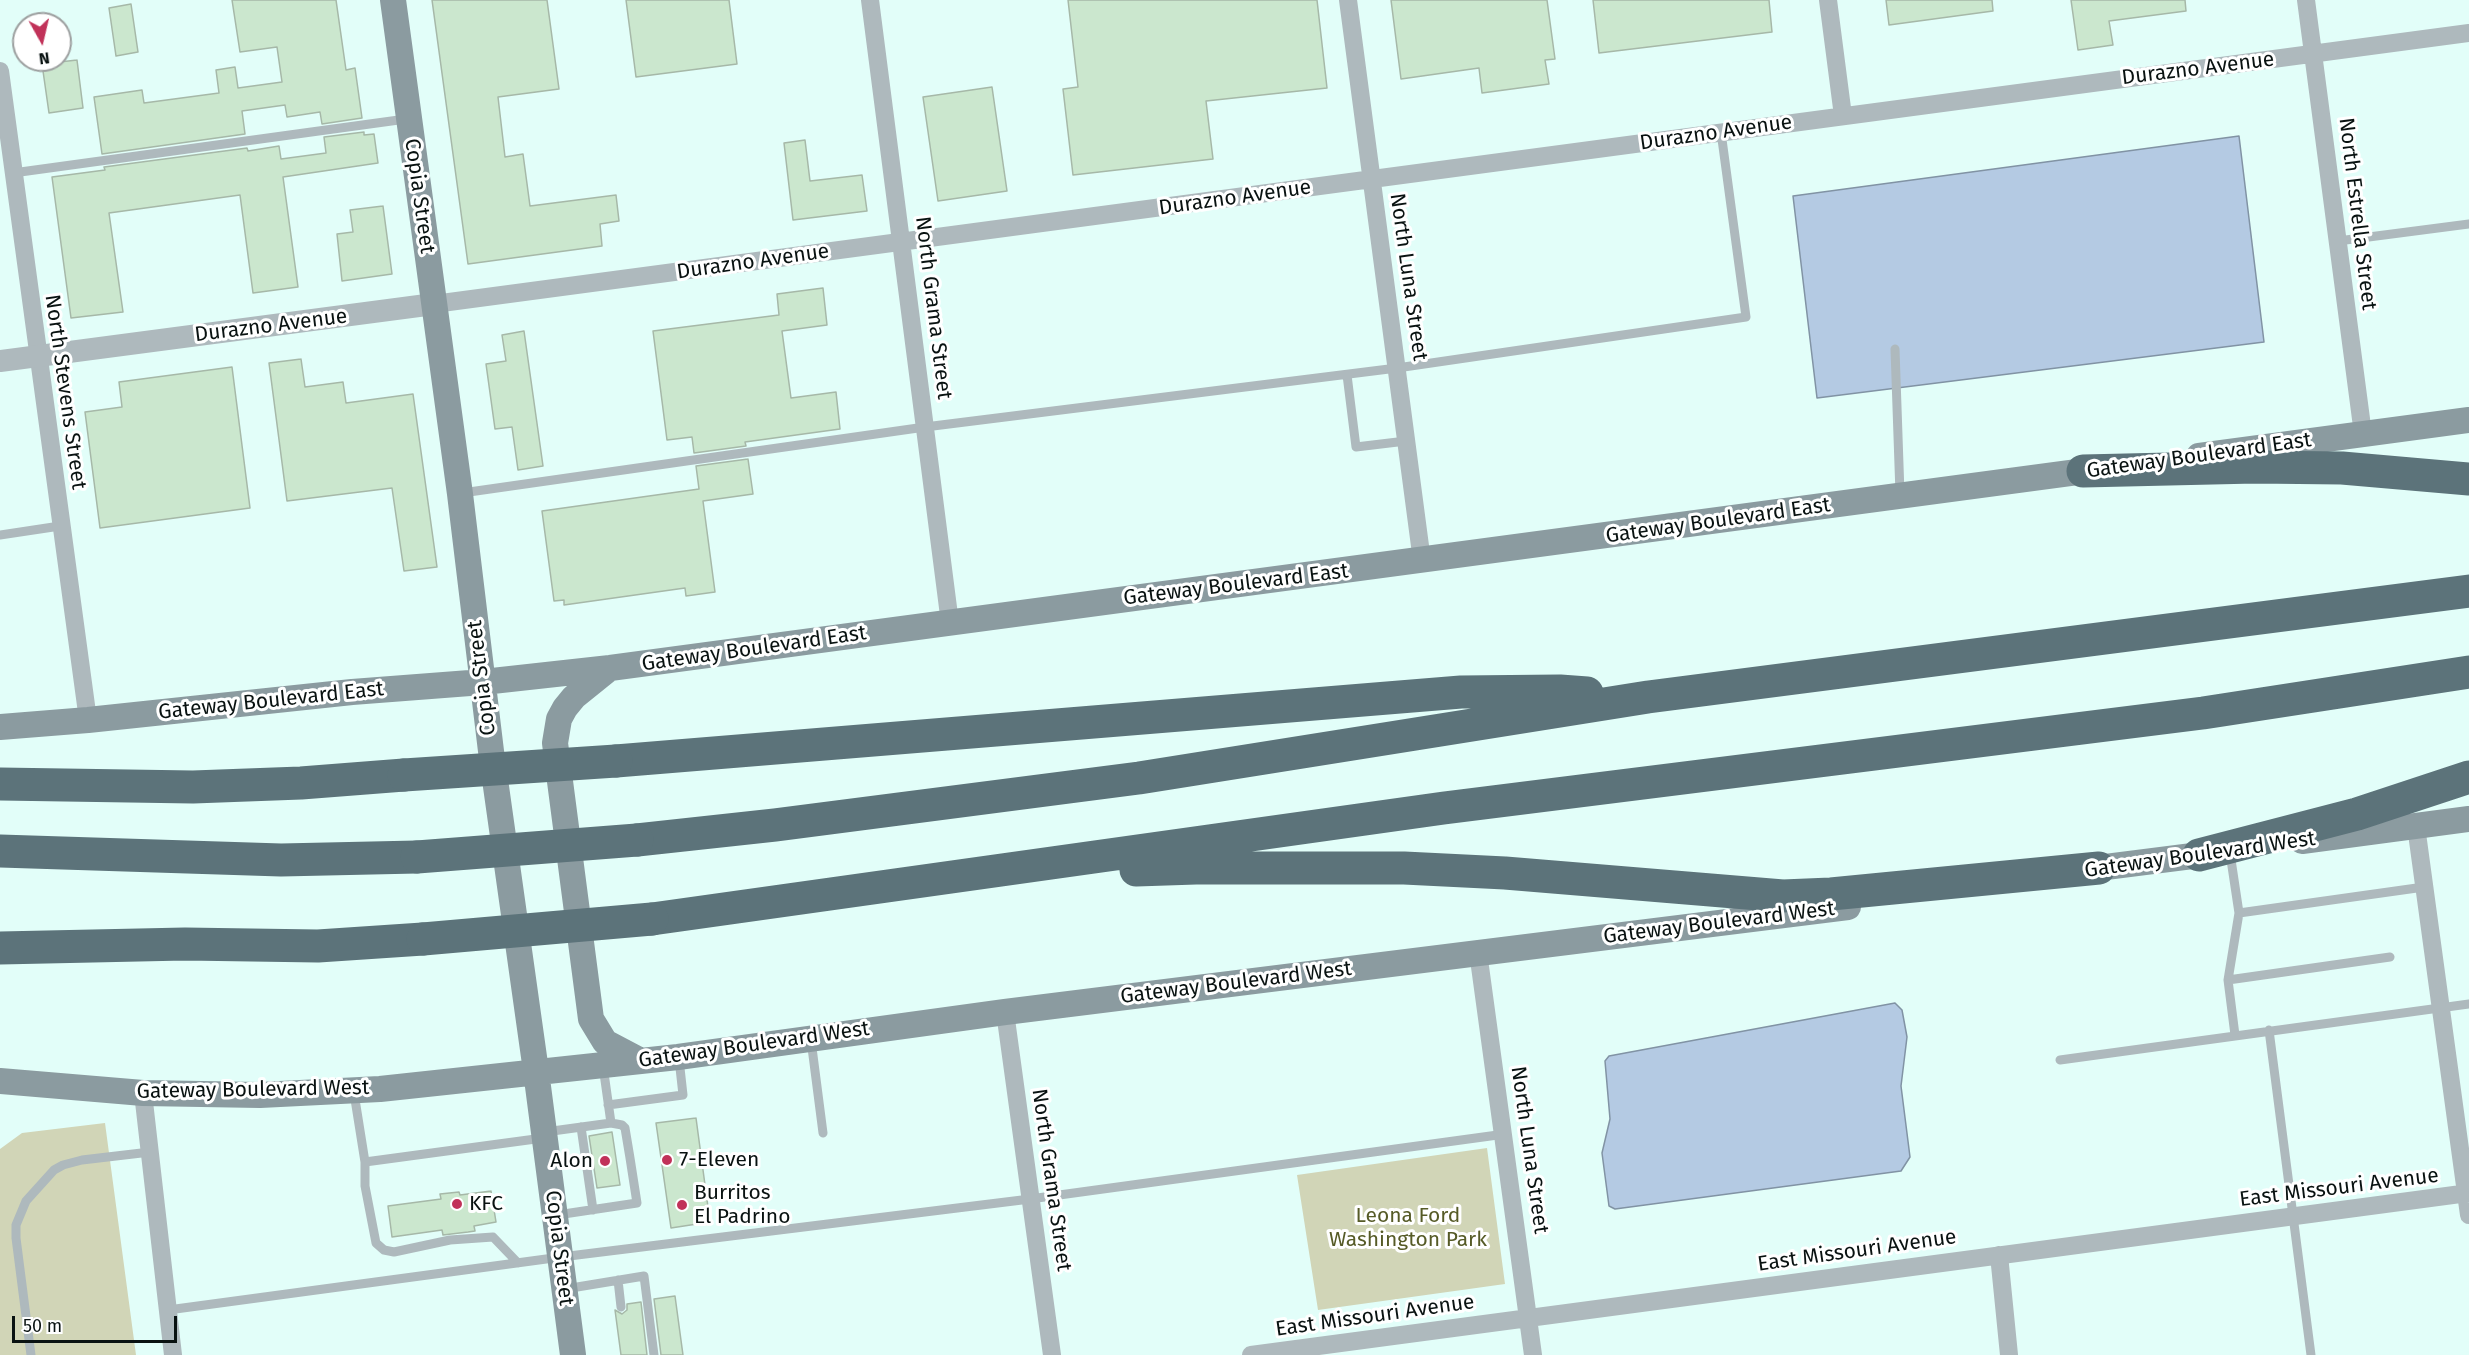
<!DOCTYPE html>
<html>
<head>
<meta charset="utf-8">
<style>
	body { margin:0 }
	#map { position:relative; width:2469px; height:1355px; overflow:hidden; background:#e2fef9; font-family:"Fira Sans",sans-serif }
	canvas { display:block }
	.north { position:absolute; left:12px; top:12px; width:60px; height:60px; box-sizing:border-box; background:#fff; border:2px solid #9da0a0; border-radius:50%; rotate:172deg; font-size:16px; font-weight:700; line-height:24px; text-align:center; color:#091211 }
	.north::after { content:''; display:block; margin:auto; width:21px; height:27px; background:#c13259; clip-path:polygon(50% 0,100% 100%,50% 72%,0 100%) }
	.scale { position:absolute; left:12px; top:1316px; width:165px; height:27px; box-sizing:border-box; border:3px solid #091211; border-top:0; padding-left:8px; font-size:18px; line-height:21px; white-space:nowrap; color:#091211; -webkit-text-stroke:4px #fff; paint-order:stroke }
</style>
</head>
<body>
<div id="map">
<canvas width="2469" height="1355"></canvas>
<div class="north">N</div>
<div class="scale">50 m</div>
</div>
<script>
const ctx = document.querySelector('canvas').getContext('2d');
ctx.lineJoin = 'round';
function paint(path, color) { ctx.fillStyle = color; ctx.fill(path, 'evenodd'); }
const shape = rows => new Path2D(rows.map(r => 'M' + r).join(''));
function stroke(path, color, width, dash) { ctx.strokeStyle = color; ctx.lineWidth = width; ctx.lineCap = dash ? 'butt' : 'round'; ctx.setLineDash(dash || []); ctx.stroke(path); }
function label(font, color, halo, rows, align = 'center') {
  ctx.font = font + ' "Fira Sans",sans-serif'; ctx.lineWidth = 6; ctx.setLineDash([]); ctx.textBaseline = 'middle'; ctx.strokeStyle = halo; ctx.fillStyle = color; for (const [text, x, y, turn = 0] of rows) {
    ctx.save(); ctx.translate(x, y); ctx.rotate((+turn || 0) * Math.PI / 180); ctx.textAlign = isNaN(turn) ? turn : align; if (halo) ctx.strokeText(text, 0, 0); ctx.fillText(text, 0, 0); ctx.restore();
  }
}
paint(shape([
	[105,1123,136,1355,0,1355,0,1149,22,1133],
	[1487,1148,1505,1284,1318,1310,1297,1175]
]), '#d1d5b7');
const water = shape([
	[2239,136,2264,342,1817,398,1793,196,2239,136],
	[1895,1003,1902,1010,1907,1037,1901,1086,1910,1157,1901,1171,1615,1209,1609,1206,1602,1153,1610,1119,1605,1061,1609,1056,1895,1003]
]);
paint(water, '#b4cae3');
stroke(water, '#8193a4', 1.5);
const building = shape([
	[232,0,336,0,346,70,355,68,362,118,322,124,320,112,287,117,285,105,242,111,245,134,102,154,94,97,142,90,144,103,219,93,216,70,235,67,238,88,282,82,277,47,240,52,232,0],
	[432,0,547,0,559,89,498,97,505,157,523,154,530,206,616,195,619,221,600,224,602,246,468,264,432,0],
	[626,0,729,0,737,64,636,77,626,0],
	[1068,0,1317,0,1327,88,1206,101,1213,159,1073,175,1063,89,1078,87,1068,0],
	[1391,0,1547,0,1555,59,1545,60,1549,84,1482,93,1479,68,1401,79,1391,0],
	[1593,0,1769,0,1772,32,1599,53,1593,0],
	[1886,0,1992,0,1993,11,1889,25,1886,0],
	[2071,0,2185,0,2186,11,2109,21,2113,45,2078,50,2071,0],
	[131,4,138,52,116,56,109,8,131,4],
	[77,60,83,108,49,113,42,64,77,60],
	[992,87,1007,191,938,201,923,97,992,87],
	[364,132,364,135,374,134,378,163,283,177,298,287,253,293,240,195,109,213,123,312,71,318,52,177,105,170,104,167,247,148,248,151,279,146,281,159,326,153,324,137,364,132],
	[805,140,810,181,862,175,867,211,793,220,784,143,805,140],
	[383,206,392,274,342,281,337,234,353,232,350,210,383,206],
	[823,288,827,325,782,331,791,398,836,392,840,429,745,442,746,446,694,453,692,437,667,440,653,331,779,315,777,294,823,288],
	[524,331,543,466,518,470,512,427,495,429,486,364,506,361,502,335,524,331],
	[301,359,305,387,343,382,346,403,413,394,437,567,404,571,392,488,287,501,269,363,301,359],
	[232,367,250,508,100,528,85,412,122,407,119,382,232,367],
	[748,459,753,494,703,501,715,592,686,596,685,588,564,605,564,600,554,601,542,511,699,489,696,466,748,459],
	[696,1118,710,1222,671,1228,656,1123,696,1118],
	[612,1132,620,1185,597,1188,589,1136,612,1132],
	[491,1191,496,1222,474,1226,475,1231,468,1232,443,1235,442,1230,392,1237,388,1206,441,1199,440,1194,459,1192,460,1195,491,1191],
	[675,1296,683,1355,661,1355,654,1299,675,1296],
	[641,1302,647,1355,621,1355,615,1310,622,1314,627,1310,627,1304,641,1302]
]);
paint(building, '#cbe7ce');
stroke(building, '#a6b8a8', 1.5);
stroke(shape([
	[13,173,406,119],
	[2338,241,2469,224],
	[1895,349,1900,494],
	[1347,375,1356,447,1406,441],
	[462,493,925,427,1397,368,1746,317,1721,132],
	[0,535,60,526],
	[2230,853,2239,913,2424,887],
	[2228,980,2239,913],
	[2269,1030,2311,1355],
	[2235,1035,2228,980,2390,957],
	[811,1040,823,1133],
	[2060,1060,2469,1004],
	[603,1066,611,1123],
	[354,1093,365,1162,543,1138],
	[608,1105,683,1095,679,1059],
	[581,1127,593,1210],
	[545,1132,611,1123,622,1125,625,1128,630,1158,637,1203,557,1215],
	[365,1162,365,1186,376,1243,384,1250,394,1252,450,1240,493,1237,518,1263],
	[618,1280,621,1307],
	[565,1289,644,1276,654,1355],
	[168,1310,561,1257,1030,1199,1505,1134],
	[31,1355,16,1238,16,1225,26,1201,54,1170,63,1165,82,1160,150,1152]
]), '#aeb9bd', 9);
stroke(shape([
	[870,0,950,623],
	[1348,0,1422,561],
	[1828,0,1843,116],
	[2306,0,2363,434],
	[0,71,88,720],
	[434,304,2469,33],
	[2416,826,2469,1215],
	[1478,952,1533,1355],
	[1005,1012,1052,1355],
	[143,1093,173,1355],
	[1999,1255,2009,1355],
	[1251,1355,2469,1193]
]), '#aeb9bd', 18);
stroke(shape([
	[0,361,434,304]
]), '#aeb9bd', 22);
stroke(shape([
	[393,0,460,494,491,751,536,1071,573,1355],
	[2199,456,2469,420],
	[610,668,574,697,565,708,559,719,555,743,591,1019,605,1042,641,1061],
	[0,727,88,720,352,692,483,682,610,668,2100,469],
	[2302,841,2469,819],
	[2082,870,2216,853],
	[0,1081,143,1093,260,1095,380,1089,678,1057,1005,1012,1848,907]
]), '#8b9ba0', 26);
stroke(shape([
	[2083,471,2255,467,2342,468,2469,479],
	[616,761,1461,692,1560,691,1587,693],
	[0,784,193,787,301,783,404,775],
	[637,840,775,825,1139,778,1648,697,2469,591],
	[0,851,281,860,417,857],
	[2199,855,2357,814,2469,777],
	[1136,870,1196,868,1404,868,1505,873,1783,896,1831,894,2099,868],
	[652,919,1444,808,2203,713,2469,672],
	[0,948,185,944,318,946,423,939]
]), '#5c737a', 33);
stroke(shape([
	[404,775,616,761],
	[417,857,637,840],
	[423,939,652,919]
]), '#5c737a', 33);
for (const [x, y, r, color] of [
	[667,1160,6,"#c13259"],
	[605,1161,6,"#c13259"],
	[457,1204,6,"#c13259"],
	[682,1205,6,"#c13259"]
]) { const dot = new Path2D(); dot.arc(x, y, r, 0, 2 * Math.PI); ctx.fillStyle = color; ctx.fill(dot); stroke(dot, '#fff', 2); }
label('21px', '#091211', '#fff', [
	["Durazno Avenue",2198,69,-7],
	["Durazno Avenue",1716,133,-8],
	["Copia Street",419,196,82],
	["Durazno Avenue",1235,198,-8],
	["North Estrella Street",2357,214,83],
	["Durazno Avenue",753,262,-8],
	["North Luna Street",1408,277,82],
	["North Grama Street",933,308,83],
	["Durazno Avenue",271,326,-7],
	["North Stevens Street",65,392,82],
	["Gateway Boulevard East",2199,456,-8],
	["Gateway Boulevard East",1718,521,-8],
	["Gateway Boulevard East",1236,585,-7],
	["Gateway Boulevard East",754,649,-8],
	["Copia Street",482,678,-97],
	["Gateway Boulevard East",271,701,-6],
	["Gateway Boulevard West",2200,855,-8],
	["Gateway Boulevard West",1719,923,-7],
	["Gateway Boulevard West",1236,983,-7],
	["Gateway Boulevard West",754,1045,-8],
	["Gateway Boulevard West",253,1090,-1],
	["North Luna Street",1529,1150,82],
	["North Grama Street",1051,1180,82],
	["East Missouri Avenue",2339,1188,-7],
	["Copia Street",559,1248,83],
	["East Missouri Avenue",1857,1251,-8],
	["East Missouri Avenue",1375,1316,-8]
]);
label('21px', '#091211', '#fff', [
	["7-Eleven",679,1160],
	["Alon",593,1161,"right"],
	["Burritos",694,1193],
	["El Padrino",694,1217],
	["KFC",469,1204]
], 'left');
label('21px', '#565b27', '#fff', [
	["Leona Ford",1408,1216],
	["Washington Park",1408,1240]
]);
</script>
</body>
</html>
